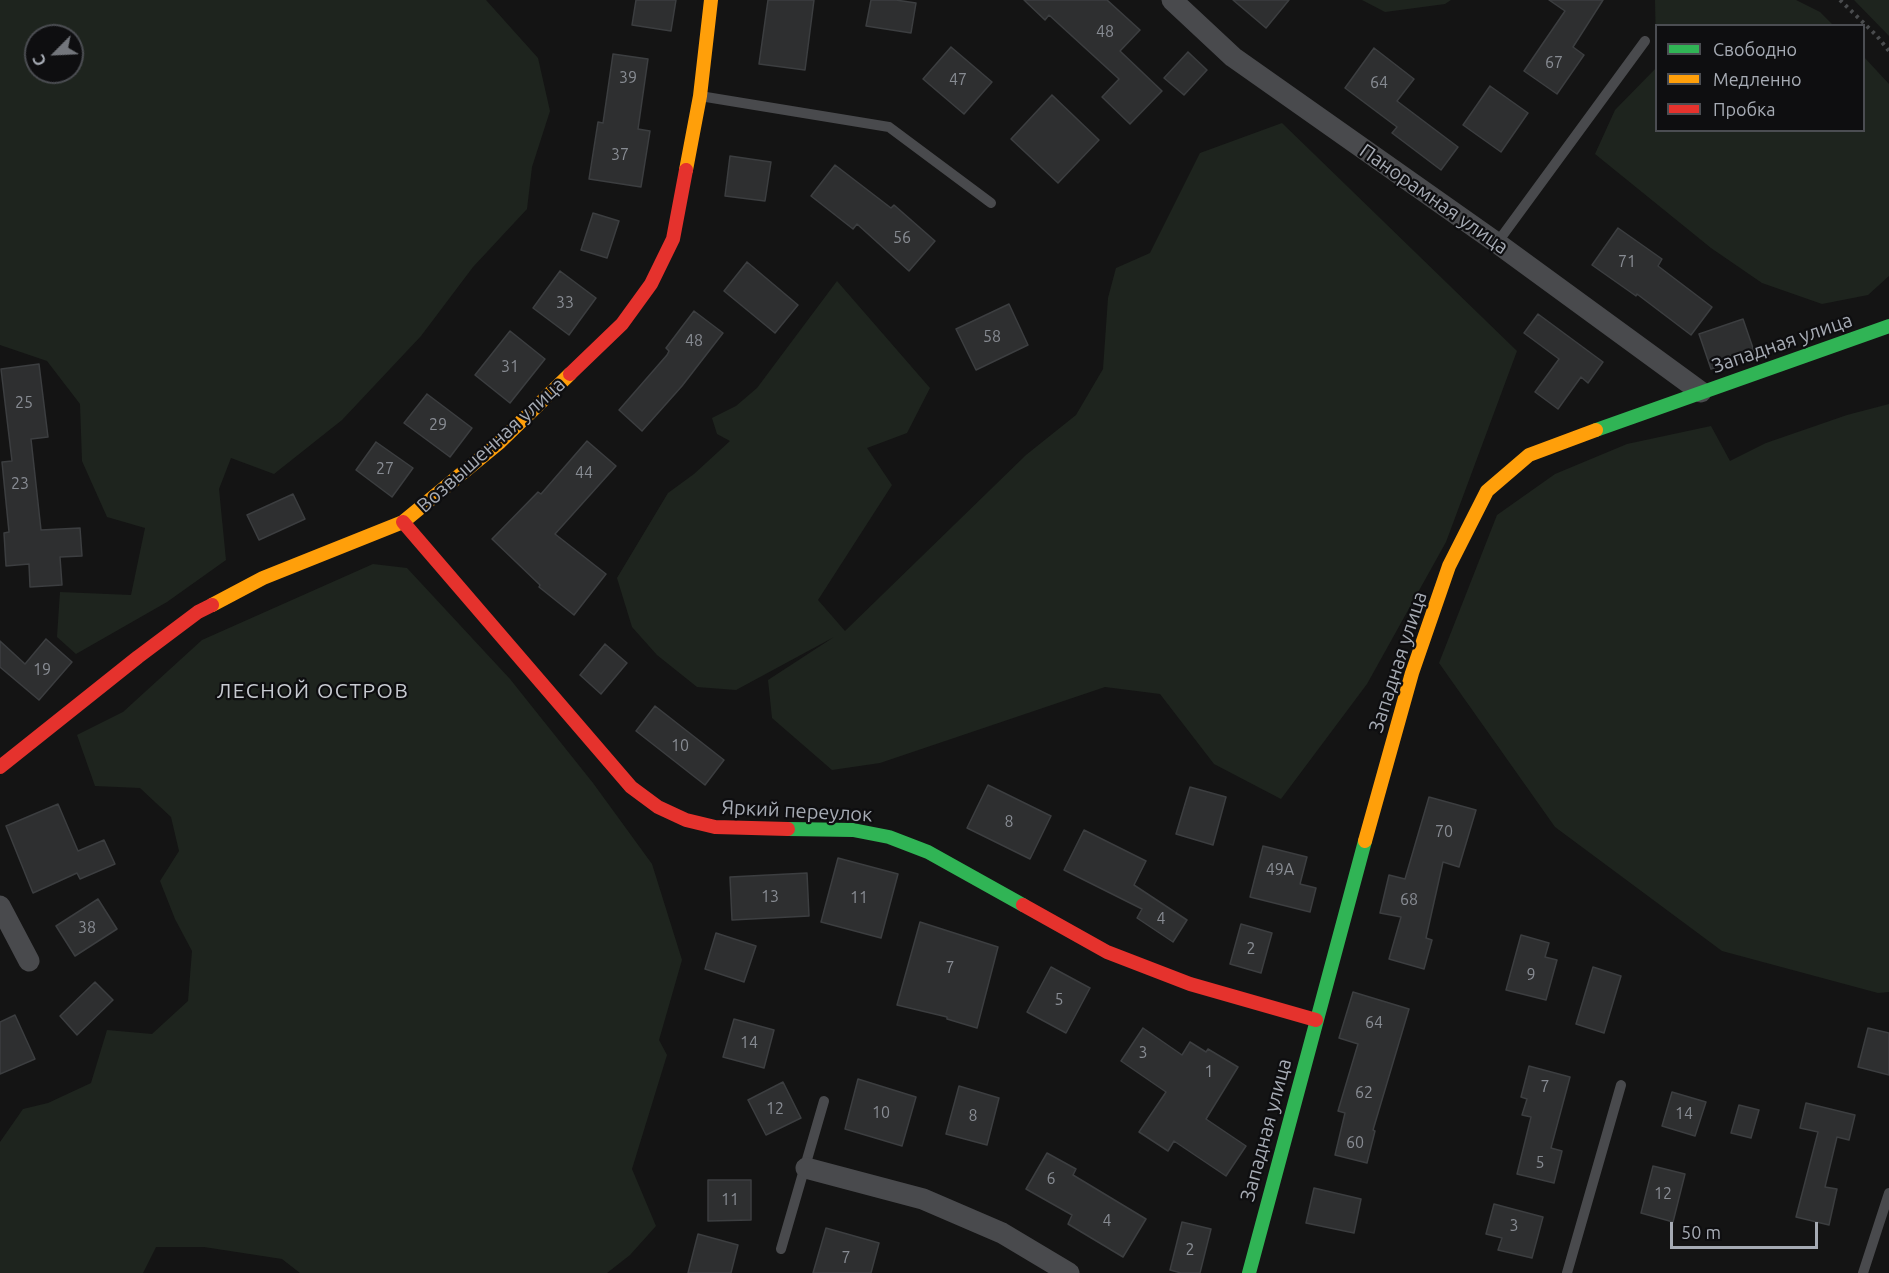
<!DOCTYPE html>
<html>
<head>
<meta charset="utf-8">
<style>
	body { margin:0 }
	#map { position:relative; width:1889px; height:1273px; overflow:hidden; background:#141414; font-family:Ubuntu,sans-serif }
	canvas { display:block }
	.legend { position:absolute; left:1655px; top:24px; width:210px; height:108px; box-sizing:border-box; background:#0e0e10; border:2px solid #4b4d52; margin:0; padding:8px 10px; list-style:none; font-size:18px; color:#a6abb4 }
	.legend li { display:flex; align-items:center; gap:12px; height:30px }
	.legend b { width:30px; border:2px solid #4b4d52 }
	.north { position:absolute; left:24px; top:24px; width:60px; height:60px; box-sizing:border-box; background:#0e0e10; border:2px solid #4b4d52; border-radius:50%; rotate:246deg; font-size:16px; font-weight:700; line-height:24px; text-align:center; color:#a6abb4 }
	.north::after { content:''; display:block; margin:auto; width:21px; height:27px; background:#73767c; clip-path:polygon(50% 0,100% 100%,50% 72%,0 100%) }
	.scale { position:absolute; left:1670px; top:1222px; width:148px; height:27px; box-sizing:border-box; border:3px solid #a6abb4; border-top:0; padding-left:8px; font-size:18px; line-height:21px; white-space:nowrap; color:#a6abb4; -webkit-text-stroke:4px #0e0e10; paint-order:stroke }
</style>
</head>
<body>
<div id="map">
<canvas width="1889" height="1273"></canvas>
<ul class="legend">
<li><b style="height:8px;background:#30b455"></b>Свободно</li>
<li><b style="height:8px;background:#ff9f0a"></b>Медленно</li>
<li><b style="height:8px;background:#e5322d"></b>Пробка</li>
</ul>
<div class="north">С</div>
<div class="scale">50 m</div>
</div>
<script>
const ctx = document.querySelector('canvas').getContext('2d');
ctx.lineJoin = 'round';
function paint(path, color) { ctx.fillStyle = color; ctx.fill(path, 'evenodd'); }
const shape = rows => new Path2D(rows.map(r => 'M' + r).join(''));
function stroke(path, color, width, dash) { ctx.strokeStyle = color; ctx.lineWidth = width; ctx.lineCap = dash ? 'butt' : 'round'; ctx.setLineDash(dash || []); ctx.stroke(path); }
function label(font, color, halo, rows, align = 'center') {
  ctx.font = font + ' Ubuntu,sans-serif'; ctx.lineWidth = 4.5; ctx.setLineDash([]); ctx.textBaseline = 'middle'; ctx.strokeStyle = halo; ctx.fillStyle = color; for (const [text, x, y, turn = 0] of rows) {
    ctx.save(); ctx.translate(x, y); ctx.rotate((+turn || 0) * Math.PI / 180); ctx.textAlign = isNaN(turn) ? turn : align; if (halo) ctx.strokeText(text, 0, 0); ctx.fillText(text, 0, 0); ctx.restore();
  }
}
paint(shape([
	[0,0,486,0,538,58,550,111,532,167,527,209,473,267,421,336,342,420,274,474,231,458,219,489,226,560,167,602,76,654,57,637,60,592,131,595,145,528,107,517,82,461,80,404,47,361,0,345],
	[36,36,72,36,72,72,36,72],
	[1362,0,1451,0,1445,4,1385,12],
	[1655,0,1796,0,1820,12,1833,25,1656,26,1656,52],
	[1854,0,1889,0,1889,36],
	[1864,57,1889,84,1889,276,1868,295,1822,304,1762,283,1711,248,1595,154,1615,110,1656,68,1656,130,1864,130],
	[1282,123,1517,351,1446,542,1367,684,1281,799,1214,764,1160,694,1105,687,880,763,832,770,772,718,768,680,834,637,736,690,697,687,657,655,632,627,617,578,668,493,694,474,730,441,717,434,712,418,736,406,757,388,837,281,930,388,907,433,867,448,892,485,818,600,845,631,1026,455,1076,415,1103,369,1108,298,1116,268,1150,253,1200,153],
	[1889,404,1889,992,1878,993,1722,951,1555,827,1439,663,1497,515,1555,474,1627,444,1711,426,1730,461,1766,443,1847,415],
	[373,564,407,568,510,679,593,783,652,864,682,960,659,1040,667,1055,632,1169,656,1226,630,1255,607,1273,300,1273,282,1259,204,1247,156,1247,143,1273,0,1273,0,1142,23,1109,48,1103,91,1083,107,1030,152,1034,188,1001,192,951,175,919,160,881,179,851,171,817,140,788,95,786,77,735,123,712,202,640]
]), '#1e241e');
const building = shape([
	[636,0,676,0,671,31,632,25,636,0],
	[768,0,814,0,805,70,759,64,768,0],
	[871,0,896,0,916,3,911,33,866,26,871,0],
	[1024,0,1107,0,1140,30,1120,51,1162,91,1130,124,1102,97,1119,79,1049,15,1045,20,1024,0],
	[1233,0,1289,0,1266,28,1233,0],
	[1549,0,1603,0,1573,47,1584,55,1557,94,1524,71,1565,11,1549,0],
	[951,47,992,82,964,114,923,79,951,47],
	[1374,48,1414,79,1397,101,1458,147,1441,170,1392,133,1397,127,1345,88,1374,48],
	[1188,52,1207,70,1184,95,1164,78,1188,52],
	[613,54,648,59,638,129,650,131,641,187,589,179,598,122,603,123,613,54],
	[1490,86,1528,113,1501,152,1463,125,1490,86],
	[1052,95,1099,140,1058,183,1011,139,1052,95],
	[730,156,771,162,765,201,725,196,730,156],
	[835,165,891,208,894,205,935,241,909,271,857,224,853,229,811,196,835,165],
	[593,213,619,221,607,258,581,250,593,213],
	[1618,228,1662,259,1658,266,1712,307,1691,335,1637,294,1636,296,1592,265,1618,228],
	[747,262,798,305,775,333,724,291,747,262],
	[560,271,596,298,569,335,533,308,560,271],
	[1009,304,1028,345,976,370,956,329,1009,304],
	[694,311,723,333,682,386,642,431,619,410,667,355,669,351,666,348,694,311],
	[1538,314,1603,362,1588,383,1581,377,1558,409,1535,392,1559,359,1524,333,1538,314],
	[1743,319,1755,354,1711,369,1699,334,1743,319],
	[510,331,545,359,510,403,475,375,510,331],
	[39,364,48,437,31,439,41,530,80,528,82,556,60,557,62,585,30,587,29,564,6,566,4,533,9,532,2,462,12,461,1,369,39,364],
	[427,394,472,428,450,457,404,423,427,394],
	[587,441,616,466,555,534,606,574,574,615,539,587,540,585,492,539,538,492,541,494,587,441],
	[376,442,413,468,392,497,356,470,376,442],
	[293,494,305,519,259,540,247,515,293,494],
	[46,639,72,662,39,700,0,667,0,641,25,664,46,639],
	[605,644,627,663,601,694,580,675,605,644],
	[655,706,724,760,705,785,636,731,655,706],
	[988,785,1051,816,1030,859,967,828,988,785],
	[1190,787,1226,797,1213,845,1176,834,1190,787],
	[1429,797,1476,810,1459,867,1443,862,1426,938,1432,940,1424,969,1389,959,1401,917,1380,913,1389,875,1405,879,1429,797],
	[58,804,78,851,104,840,115,864,80,879,77,873,33,893,6,826,58,804],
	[1084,830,1146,861,1134,885,1187,920,1173,942,1137,918,1142,909,1064,870,1084,830],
	[1263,846,1307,857,1300,884,1316,888,1310,912,1250,897,1263,846],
	[838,858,898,874,881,938,821,922,838,858],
	[807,873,809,916,732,920,730,877,807,873],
	[98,899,117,929,75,956,56,926,98,899],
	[920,922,998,947,977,1028,947,1019,947,1017,897,1005,920,922],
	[1241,924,1272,933,1261,973,1230,964,1241,924],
	[716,933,756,946,744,982,705,969,716,933],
	[1521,935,1549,943,1545,957,1557,960,1546,1000,1506,990,1521,935],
	[1051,967,1090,988,1066,1033,1027,1012,1051,967],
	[1593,967,1621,976,1604,1033,1576,1024,1593,967],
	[95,982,113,1000,77,1035,60,1016,95,982],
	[1353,992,1409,1009,1373,1130,1375,1131,1367,1163,1335,1155,1345,1113,1338,1111,1358,1044,1339,1038,1353,992],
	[15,1015,35,1059,0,1074,0,1022,15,1015],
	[734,1019,774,1030,764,1068,723,1057,734,1019],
	[1143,1028,1182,1055,1190,1042,1206,1052,1208,1049,1238,1067,1206,1119,1246,1146,1226,1176,1174,1141,1168,1151,1139,1132,1166,1092,1121,1061,1143,1028],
	[1868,1028,1889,1033,1889,1075,1858,1067,1868,1028],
	[1529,1066,1570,1077,1551,1148,1562,1151,1554,1183,1517,1174,1531,1117,1522,1115,1527,1099,1521,1097,1529,1066],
	[858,1079,916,1097,902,1146,845,1129,858,1079],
	[783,1082,801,1118,766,1135,748,1100,783,1082],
	[959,1086,999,1098,987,1145,946,1134,959,1086],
	[1672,1092,1706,1102,1695,1136,1662,1126,1672,1092],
	[1806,1103,1855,1115,1849,1140,1837,1137,1825,1187,1837,1189,1829,1225,1796,1217,1818,1132,1800,1128,1806,1103],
	[1739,1105,1759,1110,1751,1138,1731,1133,1739,1105],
	[1047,1153,1076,1169,1073,1175,1146,1219,1123,1257,1068,1224,1072,1215,1026,1189,1047,1153],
	[1653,1166,1685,1174,1673,1222,1641,1213,1653,1166],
	[708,1180,751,1180,751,1220,708,1221,708,1180],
	[1314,1188,1361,1199,1354,1233,1306,1223,1314,1188],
	[1494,1204,1543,1217,1532,1258,1498,1250,1502,1238,1486,1234,1494,1204],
	[1182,1222,1211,1229,1200,1273,1181,1273,1170,1270,1182,1222],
	[826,1228,879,1243,871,1273,813,1273,826,1228],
	[698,1234,738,1245,731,1273,688,1273,698,1234]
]);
paint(building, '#2e2f30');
stroke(building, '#3c3e40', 1.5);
stroke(shape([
	[1840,0,1877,36,1889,51]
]), '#4a4c4e', 4, [3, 4.5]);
stroke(shape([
	[700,96,889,127,991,203],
	[1497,243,1645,41],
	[781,1249,824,1101],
	[1567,1273,1621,1085],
	[1863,1273,1889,1193]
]), '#494a4d', 10);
stroke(shape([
	[1172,0,1233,57,1497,243,1701,392],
	[0,906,29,961],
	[806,1168,923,1199,1002,1233,1069,1273]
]), '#494a4d', 21);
stroke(shape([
	[1596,430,1889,326],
	[788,829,853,830,889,837,928,852,1023,905],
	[1249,1273,1365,841]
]), '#30b455', 14);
stroke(shape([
	[686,170,700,96,711,0],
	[212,605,263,578,403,522,500,442,570,374],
	[1365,841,1412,673,1449,566,1487,491,1529,455,1596,430]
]), '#ff9f0a', 14);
stroke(shape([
	[570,374,622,324,651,284,673,239,686,170],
	[403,522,631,787,658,807,686,820,715,827,788,829],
	[0,767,138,657,198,612,212,605],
	[1023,905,1107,952,1190,984,1316,1020]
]), '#e5322d', 14);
label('16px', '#888c93', null, [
	["48",1105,32],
	["67",1554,63],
	["39",628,78],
	["47",958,80],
	["64",1379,83],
	["37",620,155],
	["56",902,238],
	["71",1627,262],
	["33",565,303],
	["58",992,337],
	["48",694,341],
	["31",510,367],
	["25",24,403],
	["29",438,425],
	["27",385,469],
	["44",584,473],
	["23",20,484],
	["19",42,670],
	["10",680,746],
	["8",1009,822],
	["70",1444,832],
	["49А",1280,870],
	["13",770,897],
	["11",859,898],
	["68",1409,900],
	["4",1161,919],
	["38",87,928],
	["2",1251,949],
	["7",950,968],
	["9",1531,975],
	["5",1059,1000],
	["64",1374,1023],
	["14",749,1043],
	["3",1143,1053],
	["1",1209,1072],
	["7",1545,1087],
	["62",1364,1093],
	["12",775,1109],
	["10",881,1113],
	["14",1684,1114],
	["8",973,1116],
	["60",1355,1143],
	["5",1540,1163],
	["6",1051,1179],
	["12",1663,1194],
	["11",730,1200],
	["4",1107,1221],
	["3",1514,1226],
	["2",1190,1250],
	["7",846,1258]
]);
label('20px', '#a6abb4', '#0e0e10', [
	["Панорамная улица",1434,199,35],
	["Западная улица",1782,343,-19],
	["Возвышенная улица",491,445,-42],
	["Западная улица",1398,662,-72],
	["Яркий переулок",797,811,3],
	["Западная улица",1266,1130,-75]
]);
ctx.letterSpacing = '1.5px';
label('21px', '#c7cad1', '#0e0e10', [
	["ЛЕСНОЙ ОСТРОВ",313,691]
]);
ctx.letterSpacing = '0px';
</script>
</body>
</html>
